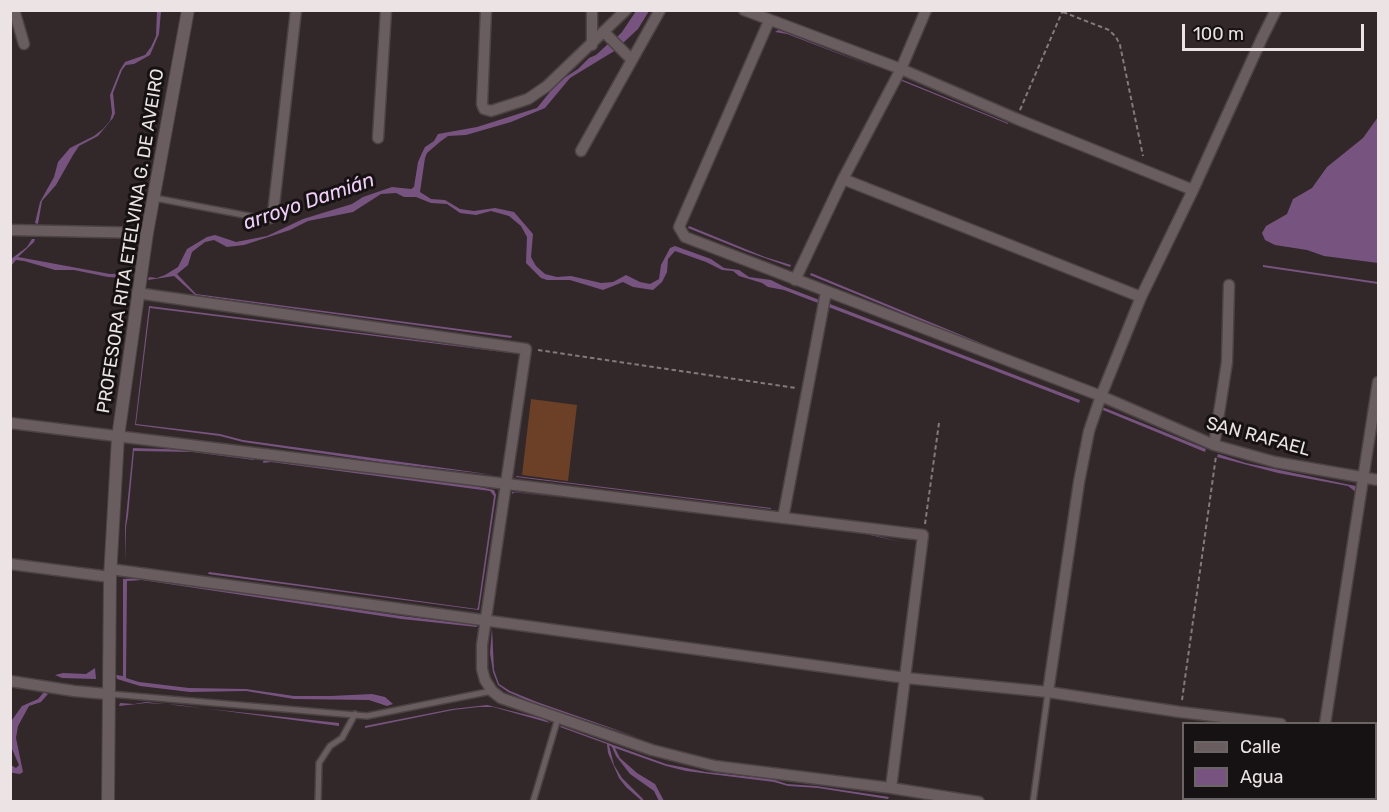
<!DOCTYPE html>
<html>
<head>
<meta charset="utf-8">
<style>
	body { margin:0 }
	#map { position:relative; width:1389px; height:812px; overflow:hidden; background:#322729; font-family:Rubik,sans-serif }
	canvas { display:block }
	.frame { position:absolute; inset:0; border:12px solid #ebe3e4; pointer-events:none }
	.legend { position:absolute; left:1182px; top:722px; width:195px; height:78px; box-sizing:border-box; background:#161112; border:2px solid #6b6566; margin:0; padding:8px 10px; list-style:none; font-size:18px; color:#ebe3e4 }
	.legend li { display:flex; align-items:center; gap:12px; height:30px }
	.legend b { width:30px; border:2px solid #6b6566 }
	.scale { position:absolute; left:1182px; top:24px; width:182px; height:27px; box-sizing:border-box; border:3px solid #ebe3e4; border-top:0; padding-left:8px; font-size:18px; line-height:21px; white-space:nowrap; color:#ebe3e4; -webkit-text-stroke:4px #161112; paint-order:stroke }
</style>
</head>
<body>
<div id="map">
<canvas width="1389" height="812"></canvas>
<div class="frame"></div>
<ul class="legend">
<li><b style="height:8px;background:#6a5d5f"></b>Calle</li>
<li><b style="height:16px;background:#77547f"></b>Agua</li>
</ul>
<div class="scale">100 m</div>
</div>
<script>
const ctx = document.querySelector('canvas').getContext('2d');
ctx.lineJoin = 'round';
function paint(path, color) { ctx.fillStyle = color; ctx.fill(path, 'evenodd'); }
const shape = rows => new Path2D(rows.map(r => 'M' + r).join(''));
function stroke(path, color, width, dash) { ctx.strokeStyle = color; ctx.lineWidth = width; ctx.lineCap = dash ? 'butt' : 'round'; ctx.setLineDash(dash || []); ctx.stroke(path); }
function label(font, color, halo, rows, align = 'center') {
  ctx.font = font + ' Rubik,sans-serif'; ctx.lineWidth = 6; ctx.setLineDash([]); ctx.textBaseline = 'middle'; ctx.strokeStyle = halo; ctx.fillStyle = color; for (const [text, x, y, turn = 0] of rows) {
    ctx.save(); ctx.translate(x, y); ctx.rotate((+turn || 0) * Math.PI / 180); ctx.textAlign = isNaN(turn) ? turn : align; if (halo) ctx.strokeText(text, 0, 0); ctx.fillText(text, 0, 0); ctx.restore();
  }
}
paint(shape([
	[531,399,577,405,568,481,522,475]
]), '#6b4027');
paint(shape([
	[157,11,161,11,159,34,150,55,134,64,126,65,122,70,113,93,115,113,113,118,98,136,79,146,73,155,56,185,42,201,38,224,35,223,40,202,54,177,58,162,70,148,94,136,103,129,110,121,112,113,110,95,120,70,125,62,145,55,151,47,156,36],
	[636,11,649,11,638,29,622,44,617,37,622,32],
	[778,30,787,33,884,71,787,34,775,32],
	[608,44,616,50,570,78,545,108,511,122,466,135,448,136,441,141,427,153,425,158,420,192,431,199,445,200,460,209,474,211,495,208,514,212,533,234,531,257,536,266,545,274,557,277,571,276,601,283,613,282,626,275,640,282,650,284,659,279,661,265,670,248,675,246,711,259,724,268,739,270,749,277,771,280,783,286,1080,400,1079,403,784,290,768,287,762,283,739,276,733,271,722,270,706,262,675,251,668,259,667,272,662,282,653,290,633,287,623,282,603,290,570,280,547,280,541,278,526,263,527,237,521,226,509,216,491,211,476,215,460,213,447,204,431,203,416,197,404,197,396,193,381,194,353,212,308,221,290,230,244,245,227,247,214,240,205,242,192,252,188,265,177,274,196,294,512,336,511,338,195,295,174,276,148,280,149,277,157,278,165,275,178,267,187,249,207,237,215,235,236,242,267,236,303,219,352,204,363,197,392,187,411,189,414,187,418,162,422,153,425,147,434,141,438,134,477,127,537,108,558,82,578,69,589,58,596,55],
	[898,78,1008,123,1008,124,897,79],
	[1378,117,1378,263,1324,256,1307,250,1275,245,1265,240,1262,233,1266,226,1287,214,1293,199,1312,188,1327,167,1363,138],
	[689,226,765,257,791,265,790,267,745,251,688,228],
	[32,239,35,239,34,242,18,257,110,274,129,273,128,280,123,278,108,277,74,270,55,270,24,261,16,260,11,266,11,259,27,247],
	[1263,265,1378,282,1378,284,1263,267],
	[811,273,1017,358,1017,360,810,275],
	[149,306,511,352,511,353,150,308,136,424,220,434,243,440,495,475,388,463,243,442,220,436,135,425],
	[1100,406,1206,449,1205,452,1098,408],
	[133,448,192,450,254,458,254,460,192,452,134,451,128,516,126,527,125,562,125,527],
	[1218,454,1246,463,1360,487,1357,493,1348,486,1278,473,1217,457],
	[264,459,475,486,494,490,496,495,479,610,208,574,209,572,477,609,478,607,494,496,490,491,271,462,263,463],
	[516,476,771,508,771,509,516,477],
	[512,492,857,531,905,543,857,532,515,492,512,494],
	[142,578,401,616,477,625,477,627,402,619,142,580,127,581,126,678,139,682,189,688,246,689,294,696,331,696,372,694,385,697,393,704,387,706,369,700,294,699,246,691,190,692,140,686,117,679,116,675,123,676,123,579],
	[492,628,494,670,499,684,510,691,537,702,640,738,536,704,508,692,498,685,493,672,490,653],
	[95,668,96,679,62,678,55,675,63,673,86,674],
	[44,692,48,694,41,702,29,706,18,726,16,738,23,772,20,774,13,773,11,772,11,765,16,768,19,765,12,749,12,720,22,706,38,699],
	[146,702,339,723,339,726,179,705,146,703,119,706,120,703,134,704],
	[487,705,544,719,550,723,493,707,479,707,453,710,365,728,365,726,452,709],
	[561,726,666,764,706,772,772,779,787,784,816,786,889,797,888,799,818,788,788,786,774,782,686,771,666,766,615,748,620,758,637,773,655,784,664,801,659,801,654,791,630,774,616,756,612,747,609,745,614,765,622,778,643,799,644,801,642,801,626,787,619,778,608,753,607,744,560,727]
]), '#77547f');
const service = shape([
	[155,198,265,219,269,218],
	[110,694,367,716,492,691],
	[318,802,319,763,330,746,342,738,355,714],
	[533,802,558,718],
	[1033,802,1048,692]
]);
const minor = shape([
	[14,10,24,44],
	[486,10,482,104,484,109,491,111,528,99,547,86,626,10],
	[592,10,592,45],
	[744,10,901,69,1017,119,1193,190],
	[769,21,679,227,685,237,1101,396,1214,445,1275,462,1378,480],
	[605,33,632,60],
	[378,138,386,10],
	[581,151,660,10],
	[843,179,1141,297],
	[270,218,273,214,296,10],
	[10,230,147,233],
	[795,280,843,179,901,69,926,10],
	[137,293,526,349,482,645,482,669,485,680,492,691,501,698,652,750,715,766,891,788,979,802],
	[10,423,923,535,891,788],
	[1214,445,1227,362,1229,285],
	[783,518,826,292],
	[10,564,110,577],
	[110,569,906,678,1048,692,1180,712,1281,724],
	[10,681,74,691,107,694],
	[1048,692,1079,482,1089,431,1101,396,1141,297,1193,190,1262,38,1276,10],
	[1325,724,1378,382],
	[1376,735,1378,736],
	[1311,802,1312,798]
]);
const tertiary = shape([
	[108,802,110,577,118,437,147,233,188,10]
]);
stroke(service, '#4c4344', 8);
stroke(minor, '#4c4344', 13);
stroke(tertiary, '#4c4344', 14);
stroke(shape([
	[1063,12,1109,30,1116,37,1120,45,1143,156],
	[1020,110,1063,10],
	[538,350,796,388],
	[925,524,939,423],
	[1182,700,1216,456]
]), '#837a7b', 2, [4.5, 3]);
stroke(service, '#6a5d5f', 5);
stroke(minor, '#6a5d5f', 10);
stroke(tertiary, '#6a5d5f', 12);
label('18px', '#ebe3e4', '#161112', [
	["PROFESORA RITA ETELVINA G. DE AVEIRO",131,241,-81],
	["SAN RAFAEL",1258,437,15]
]);
label('italic 20px', '#efcef7', '#161112', [
	["arroyo Damián",309,202,-19]
]);
</script>
</body>
</html>
